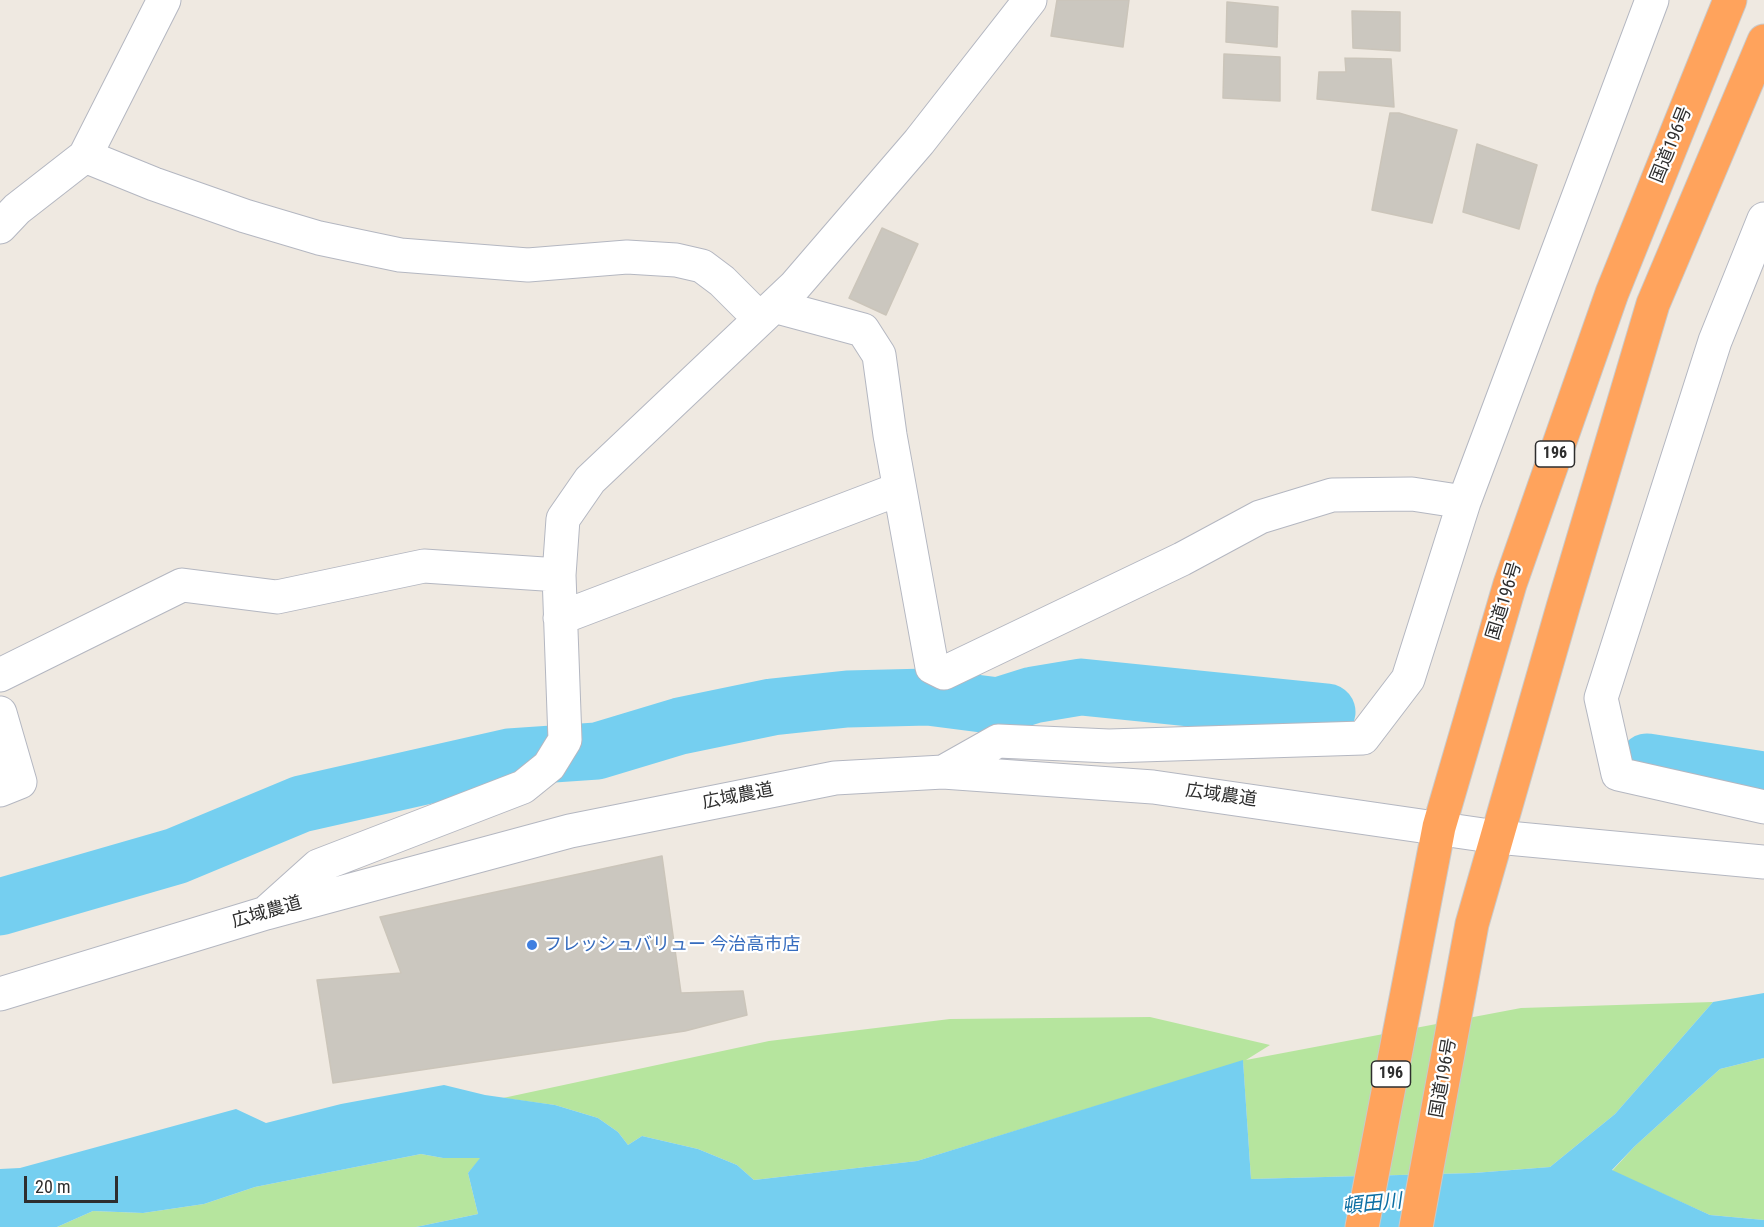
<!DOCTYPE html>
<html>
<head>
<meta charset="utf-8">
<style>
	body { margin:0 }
	#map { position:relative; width:1764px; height:1227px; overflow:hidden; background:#efe9e1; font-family:"Roboto Condensed",sans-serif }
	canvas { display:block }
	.scale { position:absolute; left:24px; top:1176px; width:94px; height:27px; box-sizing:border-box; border:3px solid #2e2e2e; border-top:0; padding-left:8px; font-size:18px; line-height:21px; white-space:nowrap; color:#2e2e2e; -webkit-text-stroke:4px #fff; paint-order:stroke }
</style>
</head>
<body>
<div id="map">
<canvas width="1764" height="1227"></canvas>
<div class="scale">20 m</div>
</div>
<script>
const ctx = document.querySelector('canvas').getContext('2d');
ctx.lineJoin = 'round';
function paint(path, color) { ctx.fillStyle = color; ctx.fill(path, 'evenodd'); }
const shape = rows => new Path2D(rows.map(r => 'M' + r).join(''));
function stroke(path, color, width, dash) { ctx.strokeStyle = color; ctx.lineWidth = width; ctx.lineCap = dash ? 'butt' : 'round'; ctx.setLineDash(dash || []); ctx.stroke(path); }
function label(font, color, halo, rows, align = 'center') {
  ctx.font = font + ' "Roboto Condensed","Noto Sans JP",sans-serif'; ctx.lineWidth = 4.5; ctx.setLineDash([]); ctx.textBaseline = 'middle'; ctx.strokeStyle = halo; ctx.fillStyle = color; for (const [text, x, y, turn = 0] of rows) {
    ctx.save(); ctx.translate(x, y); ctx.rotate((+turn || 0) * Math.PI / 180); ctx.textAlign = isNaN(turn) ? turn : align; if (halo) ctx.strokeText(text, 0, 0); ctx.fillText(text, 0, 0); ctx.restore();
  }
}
paint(shape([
	[1713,1002,1615,1114,1550,1167,1474,1173,1251,1179,1243,1061,917,1161,754,1180,737,1165,698,1149,642,1136,628,1145,618,1132,598,1118,555,1105,503,1098,769,1041,950,1019,1150,1017,1270,1045,1246,1060,1521,1008],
	[1764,1058,1764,1220,1710,1215,1612,1171,1635,1146,1720,1069],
	[421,1154,443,1158,481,1158,468,1173,478,1214,416,1227,57,1227,93,1211,143,1213,204,1204,255,1187]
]), '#b6e59e');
paint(shape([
	[1764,993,1764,1058,1720,1069,1635,1146,1612,1170,1710,1215,1764,1220,1764,1227,416,1227,478,1214,468,1173,480,1158,443,1158,421,1154,255,1187,204,1204,143,1213,93,1211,57,1227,0,1227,0,1169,20,1168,236,1109,266,1123,341,1104,444,1085,485,1095,555,1105,598,1118,618,1132,628,1145,642,1136,698,1149,737,1165,754,1180,917,1161,1243,1060,1251,1179,1474,1173,1550,1167,1615,1114,1713,1002]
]), '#75cff0');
stroke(shape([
	[1647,762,1764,780],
	[0,907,176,856,301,804,509,757,597,751,680,726,772,707,847,699,928,697,998,706,1033,695,1081,687,1327,712]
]), '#75cff0', 57);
const building = shape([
	[1057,0,1129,0,1123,47,1051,36,1057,0],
	[1227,2,1278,7,1277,47,1226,42,1227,2],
	[1352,11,1400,12,1400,51,1353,48,1352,11],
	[1224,54,1280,57,1280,101,1223,98,1224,54],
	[1345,58,1391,59,1394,107,1317,99,1319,72,1346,72,1345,58],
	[1390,113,1399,113,1457,130,1432,223,1372,210,1390,113],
	[1477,144,1537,165,1519,229,1463,212,1477,144],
	[882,228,918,244,886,315,849,298,882,228],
	[662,856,681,993,743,991,747,1015,685,1031,333,1083,317,980,401,973,380,917,662,856]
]);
paint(building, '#cbc7bf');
stroke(building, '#cbc5ba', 1.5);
const minor = shape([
	[85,156,154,184,245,216,319,238,400,255,528,265,627,257,676,260,702,266,722,281,760,319],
	[1764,219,1715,341,1601,698,1618,774,1764,807],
	[0,227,17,209,85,156,164,0],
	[774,306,863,330,879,355,890,435,932,667,944,673,1182,559,1260,517,1332,495,1412,494,1464,502],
	[560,618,899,489],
	[0,675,182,585,277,597,424,566,559,575],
	[0,713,20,782,0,790],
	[943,772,998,741,1109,746,1363,738,1408,679,1464,502,1652,0],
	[269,910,318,866,523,787,549,766,565,740,559,575,563,519,590,480,795,286,919,142,1030,0],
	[0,994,266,913,570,831,835,778,943,772,1153,787,1497,837,1764,862]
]);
const highway = shape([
	[1362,1227,1439,827,1510,584,1612,293,1730,0],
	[1416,1227,1472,924,1563,607,1653,304,1764,41]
]);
stroke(minor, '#b4b7c1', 35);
stroke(highway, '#c9c9c9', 35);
stroke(minor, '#fff', 33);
stroke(highway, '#ffa35c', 33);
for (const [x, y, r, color] of [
	[532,945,6,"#3f7fe0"]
]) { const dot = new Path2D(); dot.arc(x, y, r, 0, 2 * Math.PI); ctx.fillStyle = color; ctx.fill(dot); stroke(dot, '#fff', 2); }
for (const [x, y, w] of [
	[1555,454,39],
	[1391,1074,39]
]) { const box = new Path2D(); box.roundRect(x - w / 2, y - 13, w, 26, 4.5); ctx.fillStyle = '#fff'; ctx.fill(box); stroke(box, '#2e2e2e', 1.5); }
label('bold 16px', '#2e2e2e', null, [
	["196",1555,454],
	["196",1391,1074]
]);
label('18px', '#2e2e2e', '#fff', [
	["国道196号",1672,145,-68],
	["国道196号",1505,601,-73],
	["広域農道",1221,796,8],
	["広域農道",738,797,-11],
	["広域農道",267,913,-16],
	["国道196号",1444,1078,-80]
]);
label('18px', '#366cbe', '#fff', [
	["フレッシュバリュー 今治高市店",544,945]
], 'left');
label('italic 20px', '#0d6fa3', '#fff', [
	["頓田川",1372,1205,-6]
]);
</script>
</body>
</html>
